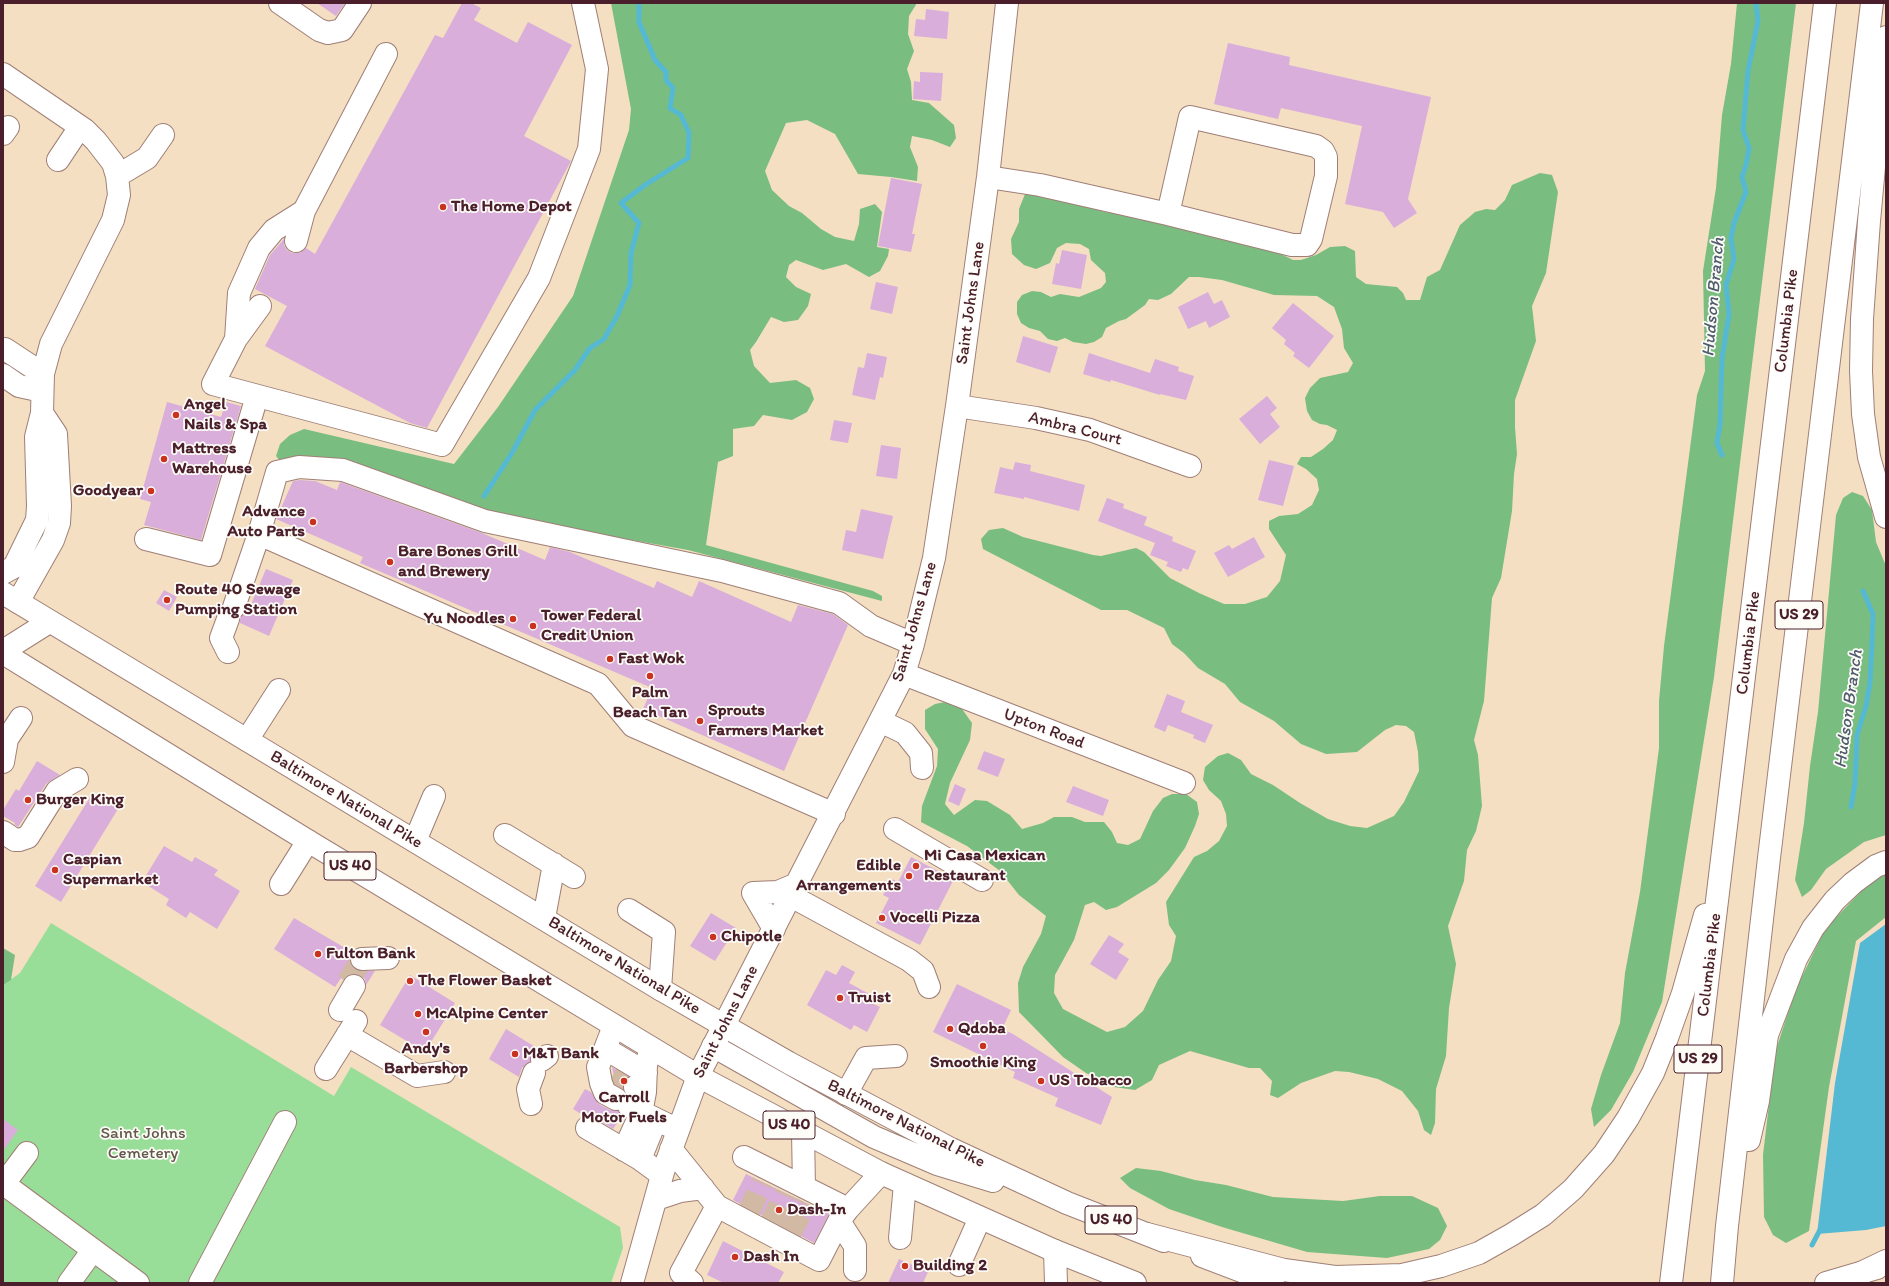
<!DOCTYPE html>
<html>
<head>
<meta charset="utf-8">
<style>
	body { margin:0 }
	#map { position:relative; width:1889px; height:1286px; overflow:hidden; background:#f4dfc2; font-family:Itim,sans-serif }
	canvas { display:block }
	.frame { position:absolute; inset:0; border:4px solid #4a1f2b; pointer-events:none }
</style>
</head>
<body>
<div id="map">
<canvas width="1889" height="1286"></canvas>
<div class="frame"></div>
</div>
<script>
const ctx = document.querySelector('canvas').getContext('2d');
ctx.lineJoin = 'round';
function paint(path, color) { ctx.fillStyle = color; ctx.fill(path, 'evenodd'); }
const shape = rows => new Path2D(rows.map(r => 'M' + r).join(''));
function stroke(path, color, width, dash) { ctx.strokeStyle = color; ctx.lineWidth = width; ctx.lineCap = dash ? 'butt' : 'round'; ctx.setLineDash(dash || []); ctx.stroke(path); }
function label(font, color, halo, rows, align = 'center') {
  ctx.font = font + ' Itim,sans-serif'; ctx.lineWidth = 3.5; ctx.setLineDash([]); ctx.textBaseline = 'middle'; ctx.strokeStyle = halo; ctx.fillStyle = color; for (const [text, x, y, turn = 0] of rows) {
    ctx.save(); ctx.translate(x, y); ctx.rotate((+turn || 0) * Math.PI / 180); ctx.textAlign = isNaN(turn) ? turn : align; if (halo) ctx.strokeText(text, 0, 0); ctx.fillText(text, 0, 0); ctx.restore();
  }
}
paint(shape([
	[51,923,334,1096,351,1067,620,1227,623,1248,611,1283,3,1283,3,985,20,973]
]), '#99de98');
paint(shape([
	[611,3,917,3,909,16,908,34,914,51,907,69,911,82,912,100,929,103,954,125,956,138,950,147,932,140,912,136,910,147,918,167,917,181,891,177,858,174,835,134,807,120,786,123,765,171,772,190,789,206,802,213,821,229,835,237,854,241,859,224,860,209,875,204,882,212,877,247,889,249,888,256,880,271,869,277,846,264,823,270,796,260,789,265,786,277,796,287,811,294,808,306,798,320,784,322,771,317,756,342,750,350,754,366,770,383,796,380,810,388,814,399,807,412,792,420,763,415,754,426,733,429,733,456,718,462,706,545,873,591,882,596,882,601,688,550,480,513,281,462,276,456,280,444,290,435,304,429,454,464,498,407,573,296,629,130,631,109],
	[1737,3,1796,3,1714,677,1662,1002,1633,1072,1611,1110,1594,1127,1591,1109,1601,1075,1620,1023,1625,973,1640,892,1659,748,1659,701,1664,646,1697,395,1705,371,1703,271,1716,188,1722,115,1731,64],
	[1540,173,1552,175,1558,192,1546,273,1532,306,1536,341,1515,400,1515,427,1517,454,1514,474,1512,511,1501,578,1492,598,1484,701,1474,740,1478,755,1482,806,1476,831,1467,850,1464,881,1448,926,1456,964,1449,1008,1446,1056,1436,1089,1435,1123,1431,1135,1424,1130,1418,1111,1402,1091,1378,1079,1349,1072,1335,1071,1301,1083,1278,1098,1270,1095,1272,1081,1260,1068,1249,1068,1190,1051,1159,1065,1152,1080,1135,1090,1114,1087,1086,1073,1063,1057,1019,1012,1018,983,1023,967,1041,934,1046,916,1019,895,1000,871,967,846,921,822,922,806,937,766,938,749,925,729,925,710,935,704,950,701,962,709,972,723,970,740,950,783,945,804,954,815,975,800,987,801,1010,815,1022,829,1043,823,1054,817,1072,817,1085,822,1104,822,1112,832,1117,843,1128,845,1140,839,1153,811,1163,798,1172,794,1186,794,1197,802,1199,814,1195,826,1185,848,1169,870,1156,883,1117,907,1106,910,1094,902,1085,905,1074,940,1055,975,1054,993,1063,1009,1107,1032,1125,1027,1143,1011,1158,980,1171,961,1176,936,1169,925,1166,902,1194,857,1207,851,1219,841,1227,826,1226,814,1221,801,1209,790,1203,780,1205,767,1218,756,1228,753,1241,760,1251,774,1273,785,1300,803,1328,819,1350,826,1367,828,1394,816,1404,802,1419,771,1418,752,1414,732,1406,726,1396,725,1385,730,1357,752,1326,754,1301,744,1274,721,1240,702,1225,684,1198,668,1184,653,1172,644,1164,628,1127,610,1101,610,983,549,981,539,989,530,1003,528,1023,537,1093,555,1101,556,1136,548,1144,552,1170,578,1199,593,1224,604,1245,604,1267,597,1280,581,1286,555,1269,529,1269,521,1279,516,1298,514,1312,505,1319,490,1317,479,1306,469,1297,464,1301,457,1311,457,1323,449,1333,440,1337,430,1327,425,1320,424,1312,420,1307,411,1305,398,1310,388,1320,378,1348,372,1353,363,1344,348,1342,329,1334,307,1317,296,1274,295,1222,280,1199,277,1189,277,1171,294,1158,300,1149,299,1145,305,1126,319,1119,321,1106,328,1102,337,1094,342,1086,344,1073,342,1065,338,1057,341,1048,339,1040,331,1029,328,1021,323,1017,314,1017,302,1022,295,1032,291,1041,292,1051,297,1060,294,1079,297,1101,288,1106,282,1105,273,1091,260,1089,249,1080,244,1066,243,1057,248,1050,263,1036,269,1024,265,1012,254,1011,239,1019,222,1019,209,1025,194,1042,192,1066,201,1105,212,1158,219,1269,248,1293,260,1301,260,1316,255,1330,247,1345,246,1355,251,1356,277,1366,284,1397,287,1403,293,1406,300,1420,300,1427,277,1440,270,1460,225,1475,212,1486,209,1495,210,1505,200,1512,185],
	[1852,492,1863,496,1872,510,1876,542,1886,566,1886,835,1864,842,1826,869,1811,890,1802,897,1795,880,1804,823,1810,766,1818,712,1836,515,1843,498],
	[1886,874,1886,917,1856,941,1829,1087,1809,1231,1786,1243,1773,1235,1764,1217,1763,1155,1775,1053,1795,991,1825,929,1869,883],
	[3,948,15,955,11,980,3,985],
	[1136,1168,1161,1171,1195,1180,1226,1185,1273,1197,1343,1201,1380,1196,1412,1196,1438,1208,1447,1226,1440,1240,1429,1249,1387,1258,1307,1252,1222,1227,1169,1209,1130,1188,1120,1178]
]), '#7abd80');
paint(shape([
	[1886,924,1886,1226,1866,1230,1817,1234,1835,1083,1860,943]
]), '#56b9d4');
stroke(shape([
	[1722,455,1717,443,1720,424,1722,359,1729,314,1726,285,1734,259,1731,238,1734,223,1746,192,1742,177,1746,165,1749,148,1743,130,1748,71,1758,21,1756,3],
	[484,496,512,453,535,410,575,370,590,348,604,339,617,316,630,285,631,253,639,223,621,203,645,185,688,158,689,133,681,115,670,108,673,88,666,80,666,72,655,60,639,22,639,3],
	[1851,807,1855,784,1857,735,1866,706,1870,683,1872,643,1873,614,1863,591],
	[1812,1245,1821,1228]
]), '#56b9d4', 5);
paint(shape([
	[317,3,345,3,336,16],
	[462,3,471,3,481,8,474,20,517,43,528,22,572,45,524,136,571,161,427,428,410,423,265,346,287,306,255,289,270,255,284,239,284,245,287,250,292,253,300,253,306,248,315,254,435,35,443,38],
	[926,9,949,12,947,39,914,36,916,19,925,20],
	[1228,43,1290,57,1289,65,1431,97,1408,199,1417,213,1394,228,1383,212,1345,204,1362,126,1281,108,1278,119,1214,104],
	[920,72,943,73,941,101,913,99,914,81,920,82],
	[891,178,922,184,912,234,915,234,911,252,878,246],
	[1062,250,1087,255,1081,289,1052,284,1056,263,1059,264],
	[876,282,898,287,892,314,870,309],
	[1208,292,1214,304,1222,300,1230,317,1209,328,1206,321,1188,329,1178,307],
	[1293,303,1334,336,1309,368,1293,356,1295,353,1284,344,1286,340,1272,328],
	[1023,336,1058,347,1050,373,1016,362],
	[867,353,887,357,883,378,880,377,875,400,852,395,858,367,864,368],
	[1089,353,1150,373,1155,359,1179,367,1178,371,1194,376,1186,400,1160,394,1160,395,1111,380,1110,382,1083,374],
	[1267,396,1277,408,1270,414,1280,427,1260,444,1239,419],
	[167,402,221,417,226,402,241,406,201,540,144,525,151,502,140,499],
	[834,420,852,423,848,443,830,440],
	[881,445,901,448,897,479,876,476],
	[1269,460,1294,466,1283,506,1258,500],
	[1015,462,1031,465,1030,471,1085,485,1079,511,1024,497,1024,499,994,493,1000,467,1013,470],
	[300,480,315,481,337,490,340,482,482,533,545,560,550,547,570,552,654,588,657,581,692,597,699,581,791,622,798,605,833,614,848,625,784,771,643,709,652,688,360,563,363,557,276,519,293,481],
	[1107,498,1124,504,1123,508,1147,517,1144,525,1173,537,1172,541,1196,551,1188,570,1183,568,1181,572,1166,566,1168,562,1150,555,1155,543,1098,521],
	[861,509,893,516,883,559,842,550,846,530,856,532],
	[1254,537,1265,557,1228,577,1214,553,1229,545,1232,549],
	[266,569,293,580,269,636,240,623,240,617,248,606,250,607],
	[164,590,177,597,169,611,156,603],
	[1167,694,1185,701,1181,712,1213,725,1205,743,1193,738,1194,735,1168,725,1165,732,1154,727],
	[984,751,1005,759,998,777,977,769],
	[37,761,60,775,46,784,18,827,14,824,15,823,3,816,3,810,16,789,19,791],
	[955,784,966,789,959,806,948,801],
	[1073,786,1109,800,1103,816,1066,802],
	[92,794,118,809,61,902,35,886],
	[164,846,192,862,195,857,218,870,214,875,240,891,217,929,190,912,186,918,166,905,169,899,142,882],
	[911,857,954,879,920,945,876,923,889,898,883,895,892,879,898,882],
	[711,913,736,928,715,961,690,946],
	[294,918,352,952,350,960,351,965,356,970,375,971,366,985,365,979,361,975,354,974,347,975,343,980,341,978,335,987,274,949],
	[1109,935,1124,944,1118,952,1129,959,1116,980,1090,964],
	[842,965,855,972,849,983,871,995,867,1001,880,1007,867,1032,854,1025,851,1030,807,1005,826,970,836,975],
	[410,975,455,1003,425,1052,380,1025],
	[957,984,1011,1010,1002,1029,1013,1034,1112,1097,1101,1125,1055,1106,1058,1098,1013,1078,1015,1072,933,1032],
	[506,1029,537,1048,531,1055,530,1062,522,1068,519,1077,489,1059],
	[612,1067,628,1077,624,1082,623,1089,616,1085],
	[585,1089,591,1092,599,1104,610,1110,618,1111,622,1116,613,1129,593,1117,584,1116,573,1109],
	[3,1119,18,1130,3,1151],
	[746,1174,829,1214,814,1243,733,1200],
	[723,1241,784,1272,778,1283,724,1283,707,1275],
	[899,1259,928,1272,923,1283,888,1283]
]), '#d9aedb');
stroke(shape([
	[348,982,362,959],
	[613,1075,635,1087],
	[748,1214,762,1182],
	[770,1225,785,1193],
	[790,1234,806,1203]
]), '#d2b9a4', 22, [22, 11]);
const minor = shape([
	[280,3,319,30,328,33,342,30,360,3],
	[386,54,304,211,274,230,259,248,239,293,236,339,213,384,442,445,539,278,589,149,597,69,583,3],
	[3,74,85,130,96,141,113,163,117,176,119,195,113,220,51,344,43,374,42,413,36,437,38,506,37,520,14,567,3,573],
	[3,134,8,127],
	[58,160,80,127],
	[117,176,147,158,163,135],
	[988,177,1040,185,1168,214,1190,117,1316,146,1323,151,1326,157,1326,176,1311,239,1307,245,1292,245,1168,214],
	[296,241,304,211],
	[236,339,260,306],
	[5,349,43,374],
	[3,375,19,386,42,391],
	[957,406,1036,418,1090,430,1190,466],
	[259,534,598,684,633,726,834,814],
	[146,539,210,555,257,396],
	[18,602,53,540,59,523,60,506,56,434,42,413],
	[234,607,259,534,277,472,299,467,343,470,485,521,722,571,839,603,871,626,913,644],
	[228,652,221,638,228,619],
	[904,674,1184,783],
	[880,721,905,733,921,753,922,768],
	[247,740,279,690],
	[3,762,7,739,21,718],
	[895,829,982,880],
	[3,832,15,840,19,840,28,837,57,791,77,779],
	[505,835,574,877],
	[415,841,434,796],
	[281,884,308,841],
	[791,896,909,960,923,971,929,987],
	[629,910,664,932,660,989],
	[544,918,554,864],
	[774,929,753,893,778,892,797,884],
	[362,959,388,958],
	[340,1010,354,986],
	[614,1026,598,1067,601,1083,605,1093,616,1099],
	[347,1035,417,1076,444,1072],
	[606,1049,646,1073],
	[542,1060,547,1056],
	[326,1069,356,1021],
	[635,1087,645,1092,646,1065,651,1048],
	[846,1094,866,1058,896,1056],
	[531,1104,528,1089,534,1073],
	[629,1106,678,1130],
	[587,1128,640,1159,662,1175],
	[803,1132,804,1187],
	[671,1149,717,1206,819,1260,839,1221,848,1209,881,1173],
	[624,1150,641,1113,645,1092],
	[744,1157,848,1209],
	[640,1159,656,1120],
	[4,1184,138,1283],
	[3,1185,27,1153],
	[656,1199,680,1191,703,1188],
	[839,1221,855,1246,855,1270],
	[900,1238,905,1184],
	[1055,1251,1056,1283],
	[959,1265,980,1218],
	[69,1283,93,1250],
	[200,1283,285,1122],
	[632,1283,663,1172,698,1076,880,721,904,674,913,644,934,558,957,406,988,177,1007,3],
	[692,1283,681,1273,717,1206]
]);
const major = shape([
	[3,593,660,989,789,1063,951,1149,1067,1203,1164,1241],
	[3,651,49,622],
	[3,653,308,841,698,1076,881,1173,1055,1251,1135,1283],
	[713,1046,874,1137,937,1164,993,1181],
	[1202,1256,1273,1283],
	[1826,1283,1877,1268]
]);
const highway = shape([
	[1886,37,1869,221,1862,319,1861,371,1863,414,1869,457,1886,517],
	[1749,1140,1758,1101,1767,1035,1796,959,1813,928,1835,900,1853,883,1876,866,1886,862],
	[1147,1234,1284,1270,1335,1277,1402,1275,1441,1266,1479,1253,1511,1235,1543,1215,1573,1189,1604,1154,1628,1118,1653,1073,1667,1038,1683,993,1705,915],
	[1859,1274,1886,1261],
	[1671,1283,1825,3],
	[1722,1283,1727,1226,1769,858,1872,3]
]);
stroke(minor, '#9f7f76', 24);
stroke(major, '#9f7f76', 24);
stroke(highway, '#9f7f76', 24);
stroke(minor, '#fff', 22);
stroke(major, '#fff', 22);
stroke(highway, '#fff', 22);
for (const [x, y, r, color] of [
	[443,207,4,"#c8321e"],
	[176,415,4,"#c8321e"],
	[164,459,4,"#c8321e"],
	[151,491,4,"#c8321e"],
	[313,522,4,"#c8321e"],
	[390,562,4,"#c8321e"],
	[167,600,4,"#c8321e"],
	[513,619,4,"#c8321e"],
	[533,626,4,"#c8321e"],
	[610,659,4,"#c8321e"],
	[650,676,4,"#c8321e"],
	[700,721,4,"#c8321e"],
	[28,800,4,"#c8321e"],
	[916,866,4,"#c8321e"],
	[55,870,4,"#c8321e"],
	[909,876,4,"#c8321e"],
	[882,918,4,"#c8321e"],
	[713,937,4,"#c8321e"],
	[318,954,4,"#c8321e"],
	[410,981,4,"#c8321e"],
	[840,998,4,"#c8321e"],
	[418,1014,4,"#c8321e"],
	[950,1029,4,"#c8321e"],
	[426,1032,4,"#c8321e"],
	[983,1046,4,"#c8321e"],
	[515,1054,4,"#c8321e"],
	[624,1081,4,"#c8321e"],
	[1041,1081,4,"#c8321e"],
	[779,1210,4,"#c8321e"],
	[735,1257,4,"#c8321e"],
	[905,1266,4,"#c8321e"]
]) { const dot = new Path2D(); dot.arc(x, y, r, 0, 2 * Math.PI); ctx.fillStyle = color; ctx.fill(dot); stroke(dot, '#fdfcf7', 1.5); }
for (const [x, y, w] of [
	[1799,615,48],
	[350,866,52],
	[1698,1059,48],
	[789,1125,52],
	[1111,1220,52]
]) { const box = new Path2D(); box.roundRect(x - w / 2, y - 14, w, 28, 3); ctx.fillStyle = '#fdfcf7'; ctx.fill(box); stroke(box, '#4a1f2b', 1); }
label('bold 16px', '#4a1f2b', null, [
	["US 29",1799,615],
	["US 40",350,866],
	["US 29",1698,1059],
	["US 40",789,1125],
	["US 40",1111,1220]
]);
label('bold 17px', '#4a1f2b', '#fdfcf7', [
	["The Home Depot",451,207],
	["Angel",184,405],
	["Nails & Spa",184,425],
	["Mattress",172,449],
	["Warehouse",172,469],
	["Goodyear",143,491,"right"],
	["Advance",305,512,"right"],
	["Auto Parts",305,532,"right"],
	["Bare Bones Grill",398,552],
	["and Brewery",398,572],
	["Route 40 Sewage",175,590],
	["Pumping Station",175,610],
	["Tower Federal",541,616],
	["Credit Union",541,636],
	["Yu Noodles",505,619,"right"],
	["Fast Wok",618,659],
	["Palm",650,693,"center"],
	["Beach Tan",650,713,"center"],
	["Sprouts",708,711],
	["Farmers Market",708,731],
	["Burger King",36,800],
	["Mi Casa Mexican",924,856],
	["Restaurant",924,876],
	["Caspian",63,860],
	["Supermarket",63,880],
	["Edible",901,866,"right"],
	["Arrangements",901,886,"right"],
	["Vocelli Pizza",890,918],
	["Chipotle",721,937],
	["Fulton Bank",326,954],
	["The Flower Basket",418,981],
	["Truist",848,998],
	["McAlpine Center",426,1014],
	["Qdoba",958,1029],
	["Andy's",426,1049,"center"],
	["Barbershop",426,1069,"center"],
	["M&T Bank",523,1054],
	["Smoothie King",983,1063,"center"],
	["US Tobacco",1049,1081],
	["Carroll",624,1098,"center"],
	["Motor Fuels",624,1118,"center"],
	["Dash-In",787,1210],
	["Dash In",743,1257],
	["Building 2",913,1266]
], 'left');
label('17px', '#4a1f2b', '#fdfcf7', [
	["Saint Johns Lane",971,303,-82],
	["Columbia Pike",1787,321,-83],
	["Ambra Court",1075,429,14],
	["Saint Johns Lane",915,622,-74],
	["Columbia Pike",1749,643,-83],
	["Upton Road",1044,729,21],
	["Baltimore National Pike",346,800,31],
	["Columbia Pike",1710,965,-83],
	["Baltimore National Pike",624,966,31],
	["Saint Johns Lane",726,1022,-63],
	["Baltimore National Pike",906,1124,27]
]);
label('17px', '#62584c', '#fdfcf7', [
	["Saint Johns",143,1134],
	["Cemetery",143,1154]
]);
label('italic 18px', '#4f5d6f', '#fdfcf7', [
	["Hudson Branch",1714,297,-85],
	["Hudson Branch",1849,709,-82]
]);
</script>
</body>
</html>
